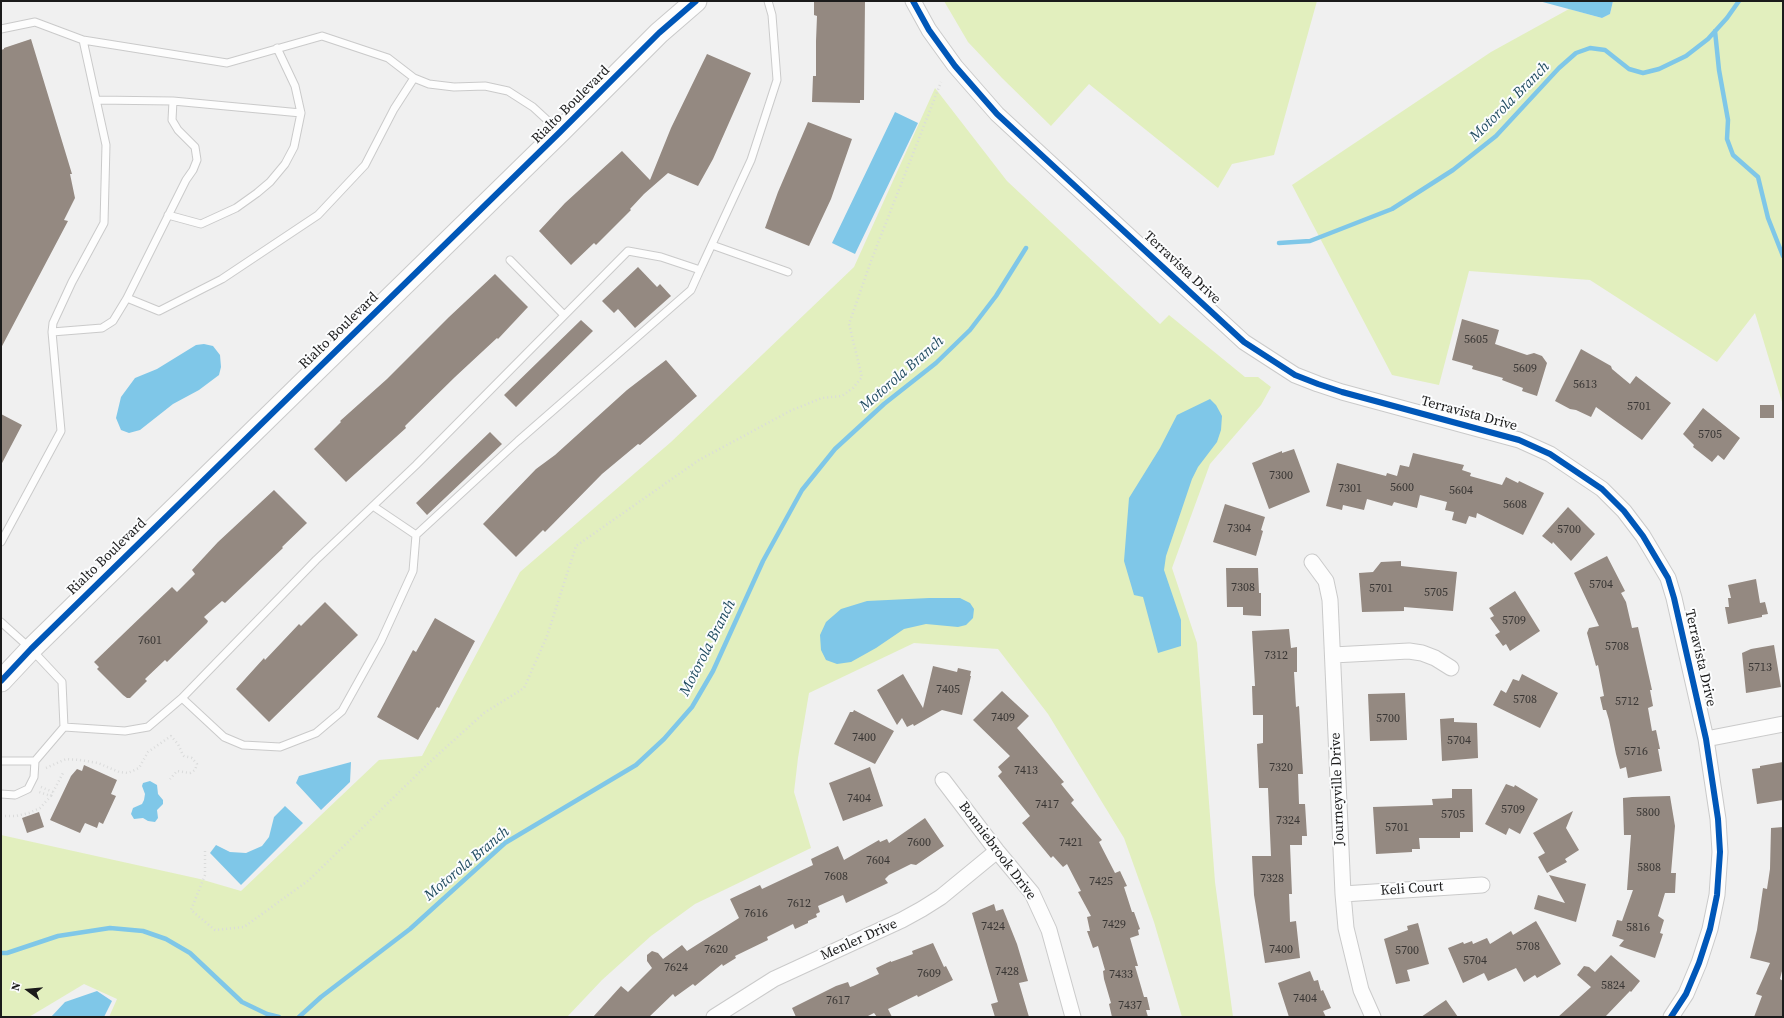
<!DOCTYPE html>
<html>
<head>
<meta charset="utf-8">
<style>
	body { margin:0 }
	#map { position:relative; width:1784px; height:1018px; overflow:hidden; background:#f0f0f0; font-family:"Source Serif 4",serif }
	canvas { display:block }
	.frame { position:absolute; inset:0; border:2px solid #1b1b1b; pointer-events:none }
	.north { position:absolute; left:8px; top:970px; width:40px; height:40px; -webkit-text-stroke:3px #fcfdfe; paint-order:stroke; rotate:286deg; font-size:11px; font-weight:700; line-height:16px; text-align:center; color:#1b1b1b }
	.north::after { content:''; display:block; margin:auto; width:14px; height:18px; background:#1b1b1b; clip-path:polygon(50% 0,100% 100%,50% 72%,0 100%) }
</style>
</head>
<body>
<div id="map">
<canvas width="1784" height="1018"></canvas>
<div class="frame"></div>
<div class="north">N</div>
</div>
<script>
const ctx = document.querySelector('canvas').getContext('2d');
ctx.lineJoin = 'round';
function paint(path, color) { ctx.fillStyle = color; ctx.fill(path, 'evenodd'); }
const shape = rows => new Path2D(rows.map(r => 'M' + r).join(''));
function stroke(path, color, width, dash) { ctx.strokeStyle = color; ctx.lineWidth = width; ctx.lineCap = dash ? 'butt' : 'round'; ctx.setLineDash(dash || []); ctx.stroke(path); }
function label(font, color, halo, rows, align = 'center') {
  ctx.font = font + ' "Source Serif 4",serif'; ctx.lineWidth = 4; ctx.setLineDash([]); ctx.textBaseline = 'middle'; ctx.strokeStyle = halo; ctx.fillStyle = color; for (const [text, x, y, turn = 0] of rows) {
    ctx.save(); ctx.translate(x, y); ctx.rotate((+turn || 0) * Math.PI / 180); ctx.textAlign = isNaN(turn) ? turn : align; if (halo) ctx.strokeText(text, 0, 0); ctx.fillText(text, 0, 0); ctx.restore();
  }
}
paint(shape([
	[944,1,1317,1,1274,155,1232,164,1218,188,1089,84,1051,126,1002,78,968,42],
	[1613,1,1783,1,1783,405,1755,313,1717,362,1590,280,1469,271,1439,385,1392,375,1292,185,1491,52,1569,9,1602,18,1610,14],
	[935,88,1007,181,1160,324,1169,315,1245,377,1258,377,1271,387,1261,405,1210,464,1172,568,1197,643,1215,882,1233,1017,1182,1017,1154,922,1124,838,1048,714,998,649,914,643,809,693,798,758,794,792,811,848,695,904,651,936,602,980,567,1017,109,1017,117,999,84,984,29,1017,1,1017,1,835,200,879,241,891,379,760,422,756,520,572,671,442,854,267]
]), '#e2efbe');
paint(shape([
	[1539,1,1613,1,1610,14,1602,18],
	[895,112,918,123,855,254,832,243],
	[204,344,213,346,220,355,221,367,219,375,199,390,173,404,140,430,129,433,121,430,116,418,121,397,135,378,157,369,196,345],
	[1210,399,1216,405,1222,416,1221,430,1217,442,1198,467,1192,479,1166,556,1164,570,1181,620,1181,646,1158,653,1143,597,1134,595,1124,561,1129,498,1160,448,1177,415],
	[929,598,960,598,970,603,974,609,973,618,966,625,958,627,926,624,904,629,876,648,851,662,837,664,826,660,821,650,820,635,826,622,841,609,867,601],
	[351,762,350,782,321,810,296,783,299,776],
	[150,781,157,785,158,794,163,800,163,804,157,810,158,818,155,822,148,821,143,818,134,819,131,814,133,808,142,804,144,800,145,794,142,786,143,783],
	[285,806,303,823,241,885,210,853,216,845,230,852,246,853,262,846,269,837,274,817],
	[97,991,112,1001,104,1017,51,1017,65,1002]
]), '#7fc7e8');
stroke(shape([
	[1715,31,1719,70,1728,120,1727,139,1733,155,1758,177,1768,218,1783,256],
	[1279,243,1310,241,1392,209,1453,170,1496,136,1559,68,1576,53,1590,48,1605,50,1629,69,1643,73,1659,69,1686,56,1708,39,1727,18,1739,1],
	[1,953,7,953,58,936,110,928,143,931,166,939,190,953,242,1002,267,1014,279,1017],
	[299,1017,321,997,410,929,505,843,636,765,664,739,692,707,713,671,763,561,802,490,835,449,884,404,936,363,970,330,996,296,1026,248]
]), '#7fc7e8', 4.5);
paint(shape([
	[814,1,865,1,864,100,860,100,860,103,812,102,813,76,816,76,816,41,817,16,814,15],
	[31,39,72,174,70,174,75,198,64,220,68,221,1,348,1,50,4,49,4,48],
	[707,54,751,73,713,159,698,186,668,173,644,194,630,209,631,210,596,245,594,243,571,265,539,231,565,203,622,151,650,180,671,128],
	[808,122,852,139,831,199,809,246,765,228,778,192],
	[638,267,657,287,660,284,671,296,635,328,618,309,614,313,602,301],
	[495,274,528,307,498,339,497,338,455,377,405,426,406,428,346,482,314,449,341,422,340,421,387,379,449,317],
	[1462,319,1499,330,1495,344,1527,355,1534,353,1542,356,1547,363,1537,396,1522,391,1523,388,1502,380,1503,378,1472,369,1473,366,1452,360],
	[581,320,593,331,516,407,504,395],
	[1581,349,1611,366,1612,369,1630,384,1636,376,1671,403,1642,440,1596,407,1591,417,1576,410,1570,409,1555,401],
	[666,360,697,396,640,445,638,444,602,474,545,532,543,530,516,557,483,524,536,469,555,455,627,390],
	[1760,405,1774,405,1774,418,1760,418],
	[1703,408,1740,438,1724,460,1718,455,1712,462,1693,447,1694,445,1683,434],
	[1,414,22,425,1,465],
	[490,432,502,444,427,515,416,503],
	[1294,449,1310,492,1269,509,1252,463,1282,451,1282,453],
	[1413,453,1464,465,1462,470,1471,473,1470,476,1502,485,1506,477,1518,483,1519,481,1544,493,1523,535,1477,513,1476,518,1469,516,1466,524,1452,520,1454,512,1445,510,1447,502,1420,495,1417,508,1394,502,1392,506,1367,499,1364,510,1343,505,1342,510,1326,506,1337,463,1386,476,1387,473,1397,476,1400,465,1409,467],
	[274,490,307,523,282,547,283,548,225,603,222,601,204,617,208,621,207,623,167,662,165,660,145,679,147,681,130,698,127,698,123,695,97,669,99,667,94,662,172,587,177,592,195,574,192,570,218,542],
	[1225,504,1265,517,1261,530,1263,531,1256,556,1213,542],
	[1568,507,1595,534,1571,561,1553,542,1552,544,1542,536],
	[1607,556,1625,591,1621,593,1626,602,1632,628,1638,627,1652,690,1650,690,1653,706,1648,708,1652,731,1656,730,1660,749,1658,749,1662,771,1628,778,1626,767,1620,769,1616,754,1609,720,1606,710,1603,710,1600,697,1604,696,1598,665,1596,666,1587,633,1589,628,1599,626,1574,573],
	[1401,561,1401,566,1457,572,1453,611,1404,607,1404,611,1362,612,1359,573,1373,572,1381,562],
	[1226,568,1258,568,1259,593,1261,593,1261,616,1243,615,1243,607,1227,607],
	[1756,579,1760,603,1765,602,1768,614,1762,615,1762,617,1728,624,1725,607,1729,607,1728,598,1731,598,1728,585],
	[1515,591,1540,631,1510,651,1506,644,1503,646,1495,635,1500,632,1490,618,1494,616,1489,608],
	[325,602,358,635,269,722,236,689,264,658,265,660,299,624,301,626],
	[435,618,475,641,439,708,437,707,418,740,377,717,413,650,416,652],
	[1289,629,1291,648,1297,647,1297,672,1294,672,1296,707,1299,706,1303,774,1298,774,1299,804,1305,804,1307,836,1302,836,1302,845,1290,845,1292,894,1289,894,1290,922,1296,921,1300,958,1265,963,1254,895,1252,856,1271,856,1268,788,1259,788,1257,744,1263,743,1263,715,1253,715,1252,686,1255,686,1252,631],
	[1774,645,1781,687,1746,693,1742,653,1751,649],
	[933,666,957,672,958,668,971,671,970,676,971,676,962,715,942,710,914,726,913,724,907,727,902,718,897,725,877,690,903,674,923,708],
	[1522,674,1558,693,1540,728,1493,705,1501,690,1506,693,1513,679,1519,681],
	[1002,691,1029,716,1017,728,1064,782,1061,784,1074,800,1071,803,1102,840,1099,842,1115,873,1120,871,1127,886,1124,887,1132,912,1134,912,1140,929,1138,930,1139,935,1130,938,1138,966,1135,966,1144,997,1147,997,1150,1010,1146,1010,1148,1017,1112,1017,1109,1004,1111,1003,1104,979,1103,971,1105,970,1098,946,1093,948,1087,931,1090,931,1087,917,1091,916,1078,892,1081,891,1067,864,1063,867,1053,856,1051,858,1022,823,1030,816,998,776,1002,772,998,767,1010,756,973,720],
	[1405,693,1407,740,1370,741,1368,694],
	[854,710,894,731,875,764,834,744,850,712,853,712],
	[1454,718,1454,722,1477,723,1478,758,1442,761,1440,719],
	[1783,762,1783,800,1757,804,1752,769,1760,768,1760,766],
	[84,765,117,780,111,794,116,796,103,824,99,822,97,828,85,823,80,833,50,820,71,776,77,769,82,771],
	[870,767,883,806,843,821,829,783],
	[1506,784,1514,787,1515,785,1538,799,1520,834,1509,828,1506,835,1485,824],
	[1452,789,1472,789,1473,832,1460,832,1460,838,1419,838,1420,849,1412,849,1412,852,1376,854,1373,807,1433,805,1432,799,1452,798],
	[1670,796,1675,826,1671,873,1676,873,1675,893,1665,893,1658,916,1664,920,1660,933,1663,934,1655,958,1619,946,1624,940,1612,936,1617,920,1622,921,1633,890,1627,890,1631,835,1624,835,1623,800,1623,798,1632,797],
	[1573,811,1566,828,1579,850,1565,859,1567,862,1547,873,1538,857,1545,853,1533,833],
	[39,812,44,827,27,833,22,818],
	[925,818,944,846,916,865,911,864,889,875,885,879,888,883,846,903,843,895,818,906,820,912,816,914,817,917,808,921,808,923,795,929,793,924,767,937,768,940,735,956,736,958,723,966,722,964,695,986,693,984,675,997,673,994,649,1017,593,1017,621,986,628,992,652,968,647,961,647,955,652,951,658,953,663,959,682,945,687,951,739,918,730,899,760,885,762,889,813,865,811,859,838,846,844,860,879,840,880,842,887,839,889,843],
	[1783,827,1783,967,1780,979,1783,981,1783,1017,1754,1017,1762,996,1756,994,1770,963,1750,958,1757,930,1763,888,1767,889,1770,869,1771,828],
	[1549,875,1586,884,1576,922,1534,909,1538,895,1565,903],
	[994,904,996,911,1003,909,1017,944,1028,981,1019,983,1029,1017,995,1017,991,1004,998,1002,972,913],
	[1536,921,1561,964,1537,978,1535,975,1524,982,1516,968,1488,981,1484,973,1463,983,1448,948,1463,942,1464,944,1472,941,1473,944,1487,938,1490,944,1511,931,1513,935],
	[1418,923,1429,964,1407,970,1410,981,1396,984,1384,939,1408,930,1407,926],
	[933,943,944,967,946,966,953,980,918,997,917,995,888,1009,892,1017,877,1017,874,1013,866,1017,796,1017,792,1008,836,986,848,982,850,987,853,986,879,974,876,968,891,961,891,962,913,954,912,951],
	[1611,955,1640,981,1631,992,1630,991,1605,1017,1558,1017,1591,987,1577,975,1584,966,1589,967,1595,972],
	[1310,971,1314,981,1318,980,1321,991,1323,990,1331,1008,1323,1011,1326,1017,1289,1017,1278,983],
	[1446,1000,1458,1017,1421,1017]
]), '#948981');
const lane = shape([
	[1,29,35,22,83,40,227,63,322,36,388,58,414,78,429,84,454,87,485,86,508,91,533,107,559,131],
	[83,40,106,145,104,223,72,282,53,323,52,332,102,328,113,321,127,298,159,311,222,279,318,215,365,165,394,109,414,78],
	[96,100,173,101],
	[168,215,201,224,236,208,257,193,270,182,285,164,294,147,301,113],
	[712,245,788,272],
	[510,260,564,315],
	[127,298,186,180,193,170,197,160,195,147,178,130,172,120,173,101,301,113,295,86,277,48],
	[416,535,518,441,691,290,700,270],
	[1,542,61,431,52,332],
	[1,622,31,649,62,682,64,727,35,761,1,761],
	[182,698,224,737,243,745,280,747,316,733,342,711,381,641,413,571,416,535,373,506],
	[64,727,125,731,148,727,182,698,316,560,416,465,628,251,661,257,700,270,751,160,777,80,772,15,768,1],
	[1,794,15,795,28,789,34,777,35,761]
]);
const street = shape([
	[913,1,929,30,955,66,997,114,1244,342,1295,375,1318,384,1342,392,1519,440,1550,454,1602,489,1624,511,1643,536,1668,578,1674,598,1706,739,1718,819,1720,852,1717,895,1710,929,1699,963,1686,994,1671,1017],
	[1312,562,1326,581,1330,600,1343,894,1346,928,1361,990,1373,1017],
	[1333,655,1409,651,1422,653,1435,658,1451,668],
	[1706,739,1783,724],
	[943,780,997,851,1032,893,1049,930,1073,1017],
	[1343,894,1482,885],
	[714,1017,774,979,902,920,922,909,941,897,997,851]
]);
const secondary = shape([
	[1,681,31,649,560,132,659,33,696,1]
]);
stroke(lane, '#cacaca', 9);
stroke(street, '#cacaca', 17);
stroke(secondary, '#cacaca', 23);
stroke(shape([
	[46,768,66,759,80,760,98,763,119,772,128,773,139,768,148,752,171,736,178,744,182,753,184,756,192,758,197,764,195,770,190,773,177,771,170,779],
	[41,787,53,792,51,796],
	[53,792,63,773],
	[1,816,16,816,29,813,40,808,51,796,39,792],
	[205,851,205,875,191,910,215,930,244,927,309,880,432,760,484,713,524,688,547,636,576,546,699,460,790,411,822,398,842,396,853,388,862,377,849,324,871,261,941,82]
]), '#dadbdb', 2.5, [1, 3]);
stroke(lane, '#fdfdfd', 7);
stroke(street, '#fdfdfd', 15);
stroke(secondary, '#fdfdfd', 21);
stroke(shape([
	[913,1,929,30,955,66,997,114,1244,342,1295,375,1318,384,1342,392,1519,440,1550,454,1602,489,1624,511,1643,536,1668,578,1674,598,1706,739,1718,819,1720,852,1717,895,1710,929,1699,963,1686,994,1671,1017],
	[1,681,31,649,560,132,659,33,696,1]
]), '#0057b8', 6);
label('12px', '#393634', null, [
	["5605",1476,340],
	["5609",1525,369],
	["5613",1585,385],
	["5701",1639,407],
	["5705",1710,435],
	["7300",1281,476],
	["5600",1402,488],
	["7301",1350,489],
	["5604",1461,491],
	["5608",1515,505],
	["7304",1239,529],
	["5700",1569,530],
	["5704",1601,585],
	["7308",1243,588],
	["5701",1381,589],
	["5705",1436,593],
	["5709",1514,621],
	["7601",150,641],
	["5708",1617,647],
	["7312",1276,656],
	["5713",1760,668],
	["7405",948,690],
	["5708",1525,700],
	["5712",1627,702],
	["7409",1003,718],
	["5700",1388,719],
	["7400",864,738],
	["5704",1459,741],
	["5716",1636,752],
	["7320",1281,768],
	["7413",1026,771],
	["7404",859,799],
	["7417",1047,805],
	["5709",1513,810],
	["5800",1648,813],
	["5705",1453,815],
	["7324",1288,821],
	["5701",1397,828],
	["7600",919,843],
	["7421",1071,843],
	["7604",878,861],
	["5808",1649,868],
	["7608",836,877],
	["7328",1272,879],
	["7425",1101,882],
	["7612",799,904],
	["7616",756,914],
	["7429",1114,925],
	["7424",993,927],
	["5816",1638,928],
	["5708",1528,947],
	["7620",716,950],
	["7400",1281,950],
	["5700",1407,951],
	["5704",1475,961],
	["7624",676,968],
	["7428",1007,972],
	["7609",929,974],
	["7433",1121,975],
	["5824",1613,986],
	["7404",1305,999],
	["7617",838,1001],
	["7437",1130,1006]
]);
label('14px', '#1b1b1b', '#fcfdfe', [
	["Rialto Boulevard",571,105,-45],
	["Terravista Drive",1182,268,43],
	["Rialto Boulevard",339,331,-44],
	["Terravista Drive",1469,414,15],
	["Rialto Boulevard",107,557,-44],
	["Terravista Drive",1700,658,77],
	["Journeyville Drive",1338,789,-92],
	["Bonniebrook Drive",997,851,53],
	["Keli Court",1412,889,-4],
	["Menler Drive",859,940,-24]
]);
label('italic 15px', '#224d62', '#fcfdfe', [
	["Motorola Branch",1510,102,-45],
	["Motorola Branch",902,374,-41],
	["Motorola Branch",708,648,-63],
	["Motorola Branch",467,864,-40]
]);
</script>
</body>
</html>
